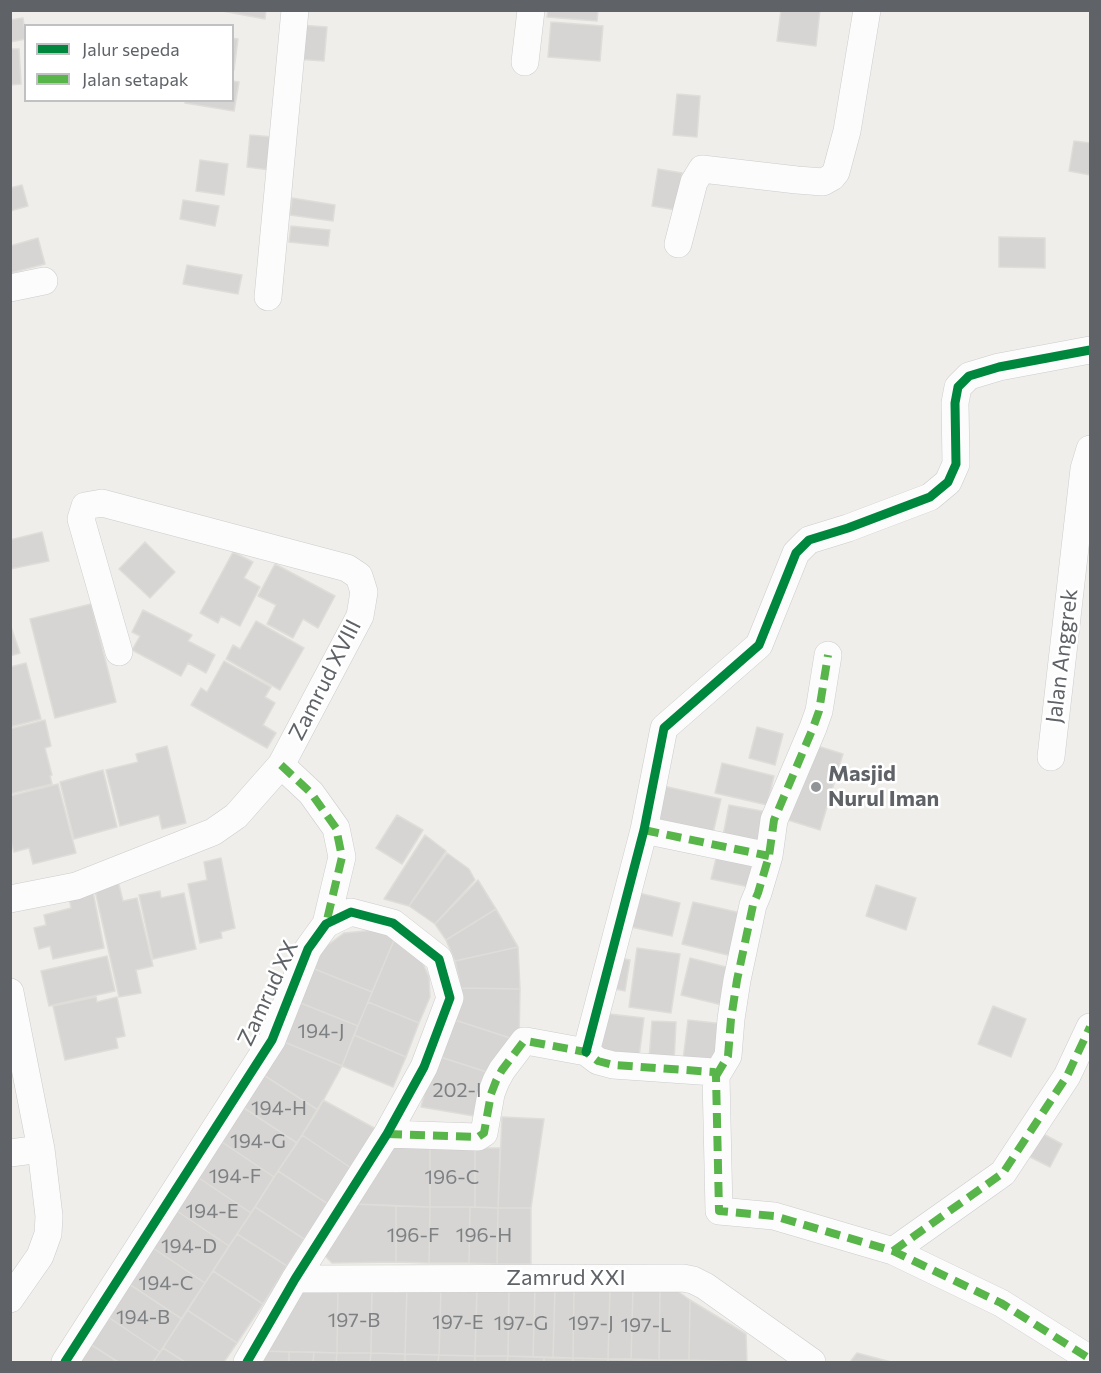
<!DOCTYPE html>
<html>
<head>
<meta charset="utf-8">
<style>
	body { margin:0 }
	#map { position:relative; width:1101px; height:1373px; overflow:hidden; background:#efeeea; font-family:Commissioner,sans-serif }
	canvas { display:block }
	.frame { position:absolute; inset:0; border:12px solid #5f6368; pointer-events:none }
	.legend { position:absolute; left:24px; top:24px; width:210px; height:78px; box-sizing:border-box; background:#fff; border:2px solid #bfc1c3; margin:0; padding:8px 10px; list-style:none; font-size:18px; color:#5f6368 }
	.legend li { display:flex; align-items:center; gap:12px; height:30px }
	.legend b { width:30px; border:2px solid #bfc1c3 }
</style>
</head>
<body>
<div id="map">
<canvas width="1101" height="1373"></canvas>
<div class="frame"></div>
<ul class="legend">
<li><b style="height:8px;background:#00873e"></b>Jalur sepeda</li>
<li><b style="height:8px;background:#58b549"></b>Jalan setapak</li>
</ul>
</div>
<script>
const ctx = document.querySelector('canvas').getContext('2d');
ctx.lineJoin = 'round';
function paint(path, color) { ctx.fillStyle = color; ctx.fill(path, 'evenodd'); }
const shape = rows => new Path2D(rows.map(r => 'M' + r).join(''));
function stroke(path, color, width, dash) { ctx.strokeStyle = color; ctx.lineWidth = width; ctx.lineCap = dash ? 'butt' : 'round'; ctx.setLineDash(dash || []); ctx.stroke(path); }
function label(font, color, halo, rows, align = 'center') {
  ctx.font = font + ' Commissioner,sans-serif'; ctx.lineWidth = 5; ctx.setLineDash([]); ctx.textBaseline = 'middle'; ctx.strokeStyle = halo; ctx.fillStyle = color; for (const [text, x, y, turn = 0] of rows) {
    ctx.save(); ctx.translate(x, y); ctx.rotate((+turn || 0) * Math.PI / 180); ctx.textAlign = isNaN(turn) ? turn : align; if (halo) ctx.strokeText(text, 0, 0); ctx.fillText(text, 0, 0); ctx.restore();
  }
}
const building = shape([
	[217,10,266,10,265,19,217,10],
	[548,10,598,10,597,21,547,17,548,10],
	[781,10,820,10,816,46,777,41,781,10],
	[23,18,26,39,10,42,10,20,23,18],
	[551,22,603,26,600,61,548,57,551,22],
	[299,25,327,27,324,61,296,59,299,25],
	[232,38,238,39,234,70,232,70,232,38],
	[10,49,19,49,21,84,10,85,10,49],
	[232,81,239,82,234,111,185,103,185,100,232,100,232,81],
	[677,94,700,96,697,137,673,135,677,94],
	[250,135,273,137,270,170,247,167,250,135],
	[1074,141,1090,143,1090,175,1069,171,1074,141],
	[200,160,228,164,224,195,196,191,200,160],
	[658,169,682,173,676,210,652,206,658,169],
	[22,185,28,206,10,211,10,188,22,185],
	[292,198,335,205,333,221,290,215,292,198],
	[183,200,219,206,215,226,180,219,183,200],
	[291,226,330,230,328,246,289,242,291,226],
	[999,237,1045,238,1045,268,999,267,999,237],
	[38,238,45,264,10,273,10,246,38,238],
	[187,265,242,275,238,294,183,284,187,265],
	[42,532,49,561,10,569,10,540,42,532],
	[145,542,175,572,150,598,119,569,145,542],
	[233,552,253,562,244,578,260,587,240,626,221,616,218,623,200,613,233,552],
	[275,564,335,596,318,628,303,619,293,638,267,624,276,605,258,596,275,564],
	[91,604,116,702,55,718,30,619,91,604],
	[143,610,192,635,188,641,215,655,206,673,188,663,181,676,132,650,140,636,132,632,143,610],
	[256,621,304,648,280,690,226,659,233,645,240,649,256,621],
	[10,624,20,653,10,656,10,624],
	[224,661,271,687,265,697,275,703,263,725,276,733,267,748,191,705,201,688,207,692,224,661],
	[26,663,41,719,10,727,10,667,26,663],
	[45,720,51,746,45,748,52,775,50,776,52,784,10,794,10,729,45,720],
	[757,727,783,734,775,765,749,758,757,727],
	[811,744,843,754,820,830,788,820,811,744],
	[167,746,186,823,162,829,159,815,120,826,106,770,138,762,136,754,167,746],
	[722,763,774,776,767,805,715,793,722,763],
	[103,770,117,827,74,839,60,782,103,770],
	[58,784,76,853,33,864,29,848,14,852,10,838,10,796,58,784],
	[659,785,721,799,713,833,651,818,659,785],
	[729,805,767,812,761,848,722,841,729,805],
	[397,815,423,830,402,864,376,848,397,815],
	[425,835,446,851,409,906,384,899,425,835],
	[718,850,760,860,754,888,711,879,718,850],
	[447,853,469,869,475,880,435,924,409,906,447,853],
	[221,858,235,928,221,932,222,938,200,943,188,884,207,880,204,862,221,858],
	[478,880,496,909,446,940,435,924,478,880],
	[118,881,123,901,137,898,153,966,136,970,141,993,119,997,94,886,118,881],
	[876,885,916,898,906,930,866,916,876,885],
	[160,891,161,898,184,893,196,949,153,959,139,895,160,891],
	[93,892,104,948,53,959,50,946,39,949,34,928,46,925,44,915,71,908,69,897,93,892],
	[639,893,680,903,672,936,631,927,639,893],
	[693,902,745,914,736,957,682,944,693,902],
	[496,909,518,947,455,961,446,940,496,909],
	[375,930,395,938,372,992,312,968,324,948,344,933,375,930],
	[395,938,421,959,429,977,430,997,419,1023,368,1002,395,938],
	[518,947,520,989,461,988,455,961,518,947],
	[637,948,680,954,671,1013,629,1007,637,948],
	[107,956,115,991,49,1006,41,971,107,956],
	[615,957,630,960,625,991,610,988,615,957],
	[690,958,730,968,722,1005,681,995,690,958],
	[312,968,372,992,358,1026,298,1002,312,968],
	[461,988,520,989,519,1041,449,1018,461,988],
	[96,997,97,1002,117,997,125,1036,116,1038,118,1048,65,1060,53,1006,96,997],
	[298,1002,358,1026,342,1066,282,1041,298,1002],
	[368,1002,419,1023,406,1057,354,1035,368,1002],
	[993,1006,1026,1019,1011,1057,978,1044,993,1006],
	[601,1013,644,1018,639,1057,596,1051,601,1013],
	[449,1018,519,1041,493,1074,434,1055,449,1018],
	[688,1020,724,1024,720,1065,683,1060,688,1020],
	[652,1021,676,1022,674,1062,649,1059,652,1021],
	[354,1035,406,1057,393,1087,342,1066,354,1035],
	[282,1041,342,1066,318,1110,262,1074,282,1041],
	[434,1055,493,1074,480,1117,421,1107,434,1055],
	[262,1074,318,1110,297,1143,241,1106,262,1074],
	[323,1100,376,1129,351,1168,302,1135,323,1100],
	[241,1106,297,1143,274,1177,219,1140,241,1106],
	[502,1117,544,1119,531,1208,498,1208,502,1117],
	[1036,1130,1062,1144,1050,1167,1024,1154,1036,1130],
	[302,1135,351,1168,328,1204,278,1171,302,1135],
	[219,1140,274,1177,251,1213,196,1176,219,1140],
	[393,1147,430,1147,430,1207,355,1204,393,1147],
	[430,1147,475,1148,475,1207,430,1207,430,1147],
	[475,1148,500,1148,498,1208,475,1207,475,1148],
	[278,1171,328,1204,304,1239,255,1207,278,1171],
	[196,1176,251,1213,229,1246,174,1209,196,1176],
	[355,1204,396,1206,396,1262,332,1263,324,1255,355,1204],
	[396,1206,430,1207,429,1263,396,1262,396,1206],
	[255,1207,304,1239,287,1266,237,1234,255,1207],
	[430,1207,470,1207,469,1263,429,1263,430,1207],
	[470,1207,498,1208,497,1264,469,1263,470,1207],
	[498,1208,531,1208,531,1264,497,1264,498,1208],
	[174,1209,229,1246,205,1283,150,1246,174,1209],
	[237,1234,287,1266,263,1304,213,1271,237,1234],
	[150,1246,205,1283,182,1319,126,1282,150,1246],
	[213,1271,263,1304,237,1343,187,1310,213,1271],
	[126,1282,182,1319,160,1352,105,1315,126,1282],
	[338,1286,337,1353,265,1351,302,1287,338,1286],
	[338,1286,372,1286,371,1353,337,1353,338,1286],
	[372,1286,407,1287,405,1354,371,1353,372,1286],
	[407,1287,441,1288,439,1355,405,1354,407,1287],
	[441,1288,477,1289,475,1356,439,1355,441,1288],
	[535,1288,555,1288,553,1358,533,1357,535,1288],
	[555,1288,574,1288,573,1358,553,1358,555,1288],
	[574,1288,610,1289,608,1359,573,1358,574,1288],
	[477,1289,509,1289,508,1356,475,1356,477,1289],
	[509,1289,535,1290,533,1357,508,1356,509,1289],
	[610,1289,633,1290,631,1359,608,1359,610,1289],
	[633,1290,660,1290,659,1360,631,1359,633,1290],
	[660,1290,676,1290,690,1300,689,1360,659,1360,660,1290],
	[690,1300,746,1334,747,1362,689,1360,690,1300],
	[187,1310,237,1343,224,1362,185,1362,163,1348,187,1310],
	[105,1315,160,1352,153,1362,118,1362,87,1342,105,1315],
	[87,1342,118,1362,72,1362,87,1342],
	[163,1348,185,1362,153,1362,163,1348],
	[265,1351,289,1352,289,1362,258,1362,265,1351],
	[289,1352,314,1352,313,1362,289,1362,289,1352],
	[314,1352,337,1353,336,1362,313,1362,314,1352],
	[337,1353,371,1353,370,1362,336,1362,337,1353],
	[371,1353,405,1354,405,1362,370,1362,371,1353],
	[857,1353,891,1362,850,1362,857,1353],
	[405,1354,439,1355,438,1362,405,1362,405,1354],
	[439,1355,475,1356,475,1362,438,1362,439,1355],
	[475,1356,508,1356,507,1362,475,1362,475,1356],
	[508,1356,544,1357,544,1362,507,1362,508,1356],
	[544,1357,573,1358,573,1362,544,1362,544,1357],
	[573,1358,608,1359,608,1362,573,1362,573,1358],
	[608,1359,640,1360,640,1362,608,1362,608,1359],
	[640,1360,671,1360,671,1362,640,1362,640,1360],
	[671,1360,699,1361,699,1362,671,1362,671,1360]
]);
paint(building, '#d6d5d3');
stroke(building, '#deddd9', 1.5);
const minor = shape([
	[525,62,531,10],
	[678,244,694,182,702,169,797,180,823,182,832,177,836,172,847,131,867,10],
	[10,288,44,281],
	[268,297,295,10],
	[1051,757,1084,469,1090,449],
	[281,765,311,793,336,828,342,857,326,924],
	[644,830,769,856],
	[10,899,76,886,213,832,236,816,281,765,360,616,364,592,359,576,347,568,102,503,85,506,81,519,119,652],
	[10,992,41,1149,49,1216,48,1234,40,1256,10,1299],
	[586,1052,644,830,664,728,759,645,796,553,809,540,848,528,930,497,948,482,956,464,955,403,958,387,969,376,999,367,1090,350],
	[716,1076,728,1056,731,1019,737,980,753,905,758,893,769,856,774,820,813,728,819,711,828,655],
	[387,1134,478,1137,484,1133,491,1094,496,1081,502,1070,524,1041,526,1041,586,1052,598,1061,613,1065,714,1072,716,1076,719,1211,774,1216,893,1251,1001,1303,1090,1359],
	[10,1153,41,1149],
	[893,1251,1003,1173,1067,1076,1090,1027],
	[295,1279,683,1278,693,1280,705,1286,812,1362],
	[65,1362,272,1040,308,949,326,924,351,912,393,923,439,959,450,998,424,1067,387,1134,295,1279,247,1362]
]);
stroke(minor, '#cbcccc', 28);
stroke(minor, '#fdfcfc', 27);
stroke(shape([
	[281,765,311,793,336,828,342,857,326,924],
	[644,830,769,856],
	[716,1076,728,1056,731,1019,737,980,753,905,758,893,769,856,774,820,813,728,819,711,828,655],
	[387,1134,478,1137,484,1133,491,1094,496,1081,502,1070,524,1041,526,1041,586,1052,598,1061,613,1065,714,1072,716,1076,719,1211,774,1216,893,1251,1001,1303,1090,1359],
	[893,1251,1003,1173,1067,1076,1090,1027]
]), '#58b549', 8, [15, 8]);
stroke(shape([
	[586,1052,644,830,664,728,759,645,796,553,809,540,848,528,930,497,948,482,956,464,955,403,958,387,969,376,999,367,1090,350],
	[65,1362,272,1040,308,949,326,924,351,912,393,923,439,959,450,998,424,1067,387,1134,295,1279,247,1362]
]), '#00873e', 9);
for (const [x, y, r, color] of [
	[816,787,6,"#919496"]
]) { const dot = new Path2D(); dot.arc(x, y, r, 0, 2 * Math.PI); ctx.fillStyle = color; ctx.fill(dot); stroke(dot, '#fff', 2); }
label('20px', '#7e8184', null, [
	["194-J",321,1031],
	["202-I",457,1090],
	["194-H",279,1108],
	["194-G",258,1141],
	["194-F",235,1176],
	["196-C",452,1177],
	["194-E",212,1211],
	["196-F",413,1235],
	["196-H",484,1235],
	["194-D",189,1246],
	["194-C",166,1283],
	["194-B",143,1317],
	["197-B",354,1320],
	["197-E",458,1322],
	["197-G",521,1323],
	["197-J",591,1323],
	["197-L",646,1325]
]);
label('22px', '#5f6368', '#fff', [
	["Jalan Anggrek",1062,656,-83],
	["Zamrud XVIII",325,680,-63],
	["Zamrud XX",268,993,-65],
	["Zamrud XXI",566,1278]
]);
label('bold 22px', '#5f6368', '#fff', [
	["Masjid",828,774],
	["Nurul Iman",828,799]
], 'left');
</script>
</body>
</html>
